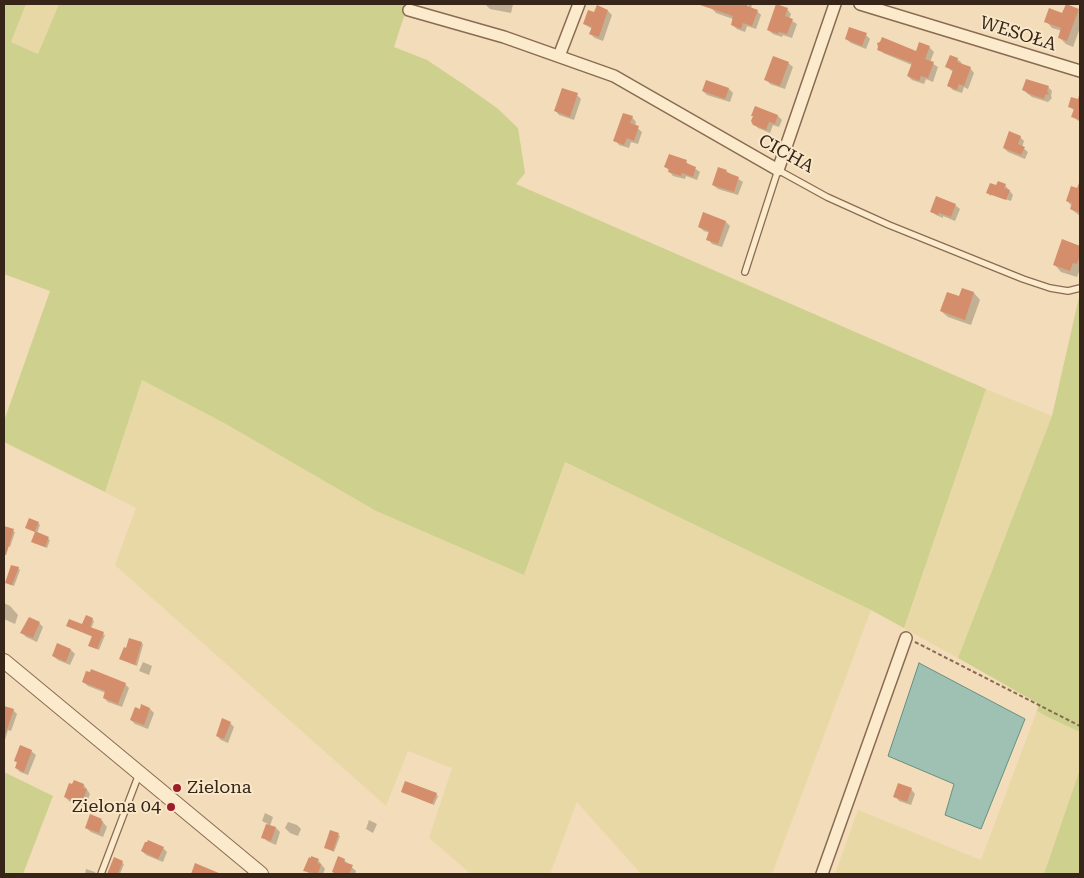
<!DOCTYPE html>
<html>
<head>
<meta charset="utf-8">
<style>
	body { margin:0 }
	#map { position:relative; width:1084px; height:878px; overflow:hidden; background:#f2dcb9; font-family:"Roboto Serif",serif }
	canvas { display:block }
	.frame { position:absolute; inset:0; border:5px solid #372519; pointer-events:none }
</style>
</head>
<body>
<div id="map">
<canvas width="1084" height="878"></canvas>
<div class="frame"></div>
</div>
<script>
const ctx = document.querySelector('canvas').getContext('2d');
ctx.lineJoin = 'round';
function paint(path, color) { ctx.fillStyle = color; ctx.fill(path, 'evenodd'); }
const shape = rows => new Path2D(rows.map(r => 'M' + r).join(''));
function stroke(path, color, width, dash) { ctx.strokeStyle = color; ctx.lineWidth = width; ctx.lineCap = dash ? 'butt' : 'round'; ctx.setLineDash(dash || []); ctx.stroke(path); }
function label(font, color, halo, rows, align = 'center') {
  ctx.font = font + ' "Roboto Serif",serif'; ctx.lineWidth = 4; ctx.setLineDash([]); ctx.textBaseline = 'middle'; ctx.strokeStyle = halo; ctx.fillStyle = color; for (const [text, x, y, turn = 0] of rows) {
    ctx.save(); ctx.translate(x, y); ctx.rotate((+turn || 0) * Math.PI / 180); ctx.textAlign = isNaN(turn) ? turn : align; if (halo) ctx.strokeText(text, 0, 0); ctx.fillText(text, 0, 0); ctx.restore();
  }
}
paint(shape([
	[26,4,59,4,39,54,11,42],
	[142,379,224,423,376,511,524,575,565,462,871,610,772,874,641,874,577,802,550,874,471,874,429,838,452,768,408,751,386,806,115,565,136,508,105,492],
	[986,389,1052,416,958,658,904,628],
	[1037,711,1080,732,1080,769,1044,874,835,874,858,810,981,860]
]), '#e8d8a6');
paint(shape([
	[4,4,26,4,11,42,38,54,59,4,408,4,394,47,427,60,463,84,497,108,518,128,525,173,516,184,986,389,904,628,871,610,565,462,524,575,376,511,224,423,142,380,105,492,4,442,4,421,50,291,4,274],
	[1080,293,1080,732,1048,717,1037,711,1039,704,958,658,1052,416],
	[1080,769,1080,874,1044,874],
	[4,772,53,796,23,874,4,874]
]), '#ced08d');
const water = shape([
	[919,663,1025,719,981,829,945,815,954,784,888,756,919,663]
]);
paint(water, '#9ec1b4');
stroke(water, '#668f81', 1);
paint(shape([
	[481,4,513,4,511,13,490,9,486,5],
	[708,4,732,4,738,6,739,4,746,4,743,11,746,12,749,4,752,4,751,9,757,11,761,15,756,29,747,26,745,32,737,29,732,25,733,19,716,13],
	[597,7,608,11,612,15,603,41,595,38,590,34,592,29,584,24,595,14],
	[787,9,791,14,789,19,797,24,792,38,783,35,782,37,773,34,768,30],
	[1078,10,1080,12,1080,28,1073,47,1066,44,1059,37,1062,31,1052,28,1046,21],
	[866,35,870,39,866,49,851,43,846,39],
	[929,47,934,52,930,62,938,67,933,82,926,79,924,84,912,80,908,76,912,65,883,53,879,49,917,52],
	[957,59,962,63,961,65,970,68,974,73,968,89,964,87,962,93,953,90,948,85,953,72,947,67],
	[788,63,793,67,785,89,770,84,766,79],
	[1048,87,1052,91,1051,96,1052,98,1048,102,1032,97,1023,90],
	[729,89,733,93,730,102,707,95,703,91],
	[577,95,581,99,574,120,559,115,555,110],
	[1080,96,1080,122,1073,117,1075,111,1069,106,1078,101],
	[755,107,778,116,782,120,779,127,773,125,770,133,758,128,754,124,754,117,752,115],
	[632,117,636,122,635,126,642,132,638,144,631,142,629,148,619,145,615,140],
	[1020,137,1024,141,1022,147,1028,152,1025,159,1008,152,1004,148],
	[686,162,700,172,697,180,686,176,685,179,673,176,665,166],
	[726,171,743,182,738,195,718,189,713,185],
	[1005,185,1013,195,1011,201,991,194,991,196,987,193,997,187],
	[1072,187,1080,190,1080,216,1071,209,1072,206,1067,201],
	[955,205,960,209,955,221,943,216,943,218,936,215,931,211],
	[726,222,730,226,722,247,712,244,708,239,710,233,704,231,699,227],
	[1063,241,1080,247,1080,269,1077,277,1061,272,1055,265],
	[974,293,980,300,971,325,948,317,941,311,959,297],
	[38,523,40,525,37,533,50,540,47,548,34,543,36,532,28,529],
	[4,527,15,532,10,547,4,545],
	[18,568,20,570,14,586,8,584,6,582],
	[4,603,10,606,18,615,15,624,4,619],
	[92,619,94,621,91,629,105,635,99,650,89,646,93,637,67,626,83,626],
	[39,623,43,627,37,642,26,637,22,633],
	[142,643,143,645,137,666,120,659,127,649],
	[71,650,75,654,70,665,58,660,53,656],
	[143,662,152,666,149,675,139,671],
	[83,682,125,684,129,688,122,707,108,702,104,698,106,693,88,686],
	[142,706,150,709,154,713,148,729,135,724,131,720,141,711],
	[4,707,13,710,17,714,11,731,8,730,4,743],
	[230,723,234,727,228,743,221,740,217,736],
	[31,751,36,755,28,775,20,772,16,768,18,763,15,761],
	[84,785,90,794,85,807,69,801,65,797],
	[911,789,915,794,911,805,899,801,895,796],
	[402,792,436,794,438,796,434,805],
	[265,813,273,817,270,826,276,828,280,832,276,845,267,841,263,837,268,824,262,821],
	[101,820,107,827,103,837,91,832,86,828],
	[369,820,377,824,373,833,366,829],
	[288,822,297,825,301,829,298,836,290,833,285,828],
	[331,832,340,836,334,852,325,847],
	[163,848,167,852,163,862,146,855,142,851],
	[115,859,124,864,120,874,109,874],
	[318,860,325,869,323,874,309,874,305,870],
	[344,860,356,871,355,874,336,874,333,872],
	[86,869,95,872,96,874,85,874]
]), '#0003');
paint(shape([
	[700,4,748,4,747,6,758,10,752,26,743,23,741,29,731,25,733,16,700,5],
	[776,4,788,8,785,16,793,19,787,34,779,32,778,34,767,30],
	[1066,4,1079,9,1067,41,1058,38,1061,28,1044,22,1049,8,1062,13],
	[597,5,608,10,599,37,589,34,592,27,583,24,588,10,594,12],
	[849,27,867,33,862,46,845,39],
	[882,37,916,51,919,42,930,46,925,59,934,62,928,78,921,76,919,81,907,76,912,63,877,50,878,47,877,43,880,42],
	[950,55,958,58,957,62,971,67,964,86,959,84,957,90,947,86,953,70,945,67],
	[773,56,789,62,780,86,764,80],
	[1026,79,1049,86,1047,91,1049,94,1045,95,1044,99,1027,93,1027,92,1022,90],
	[706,80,729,88,725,99,702,91],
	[562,88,578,93,570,117,554,111],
	[1079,95,1080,95,1080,120,1071,117,1074,109,1068,107,1071,97,1078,99],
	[755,106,778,115,775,124,769,122,766,130,753,125,751,121,753,116,751,116],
	[623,113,633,116,630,123,639,126,634,141,627,138,624,145,613,141],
	[1009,131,1021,136,1018,144,1025,147,1021,155,1003,148],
	[669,154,687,160,686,163,696,167,693,177,682,173,681,176,668,172,669,169,664,167],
	[718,167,727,170,726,172,739,177,734,192,712,185],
	[998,181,1006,184,1004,188,1010,190,1006,200,986,193,990,183,996,185],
	[1079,183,1080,183,1080,213,1070,209,1072,203,1066,201,1071,186,1077,188],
	[936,196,956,204,951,217,939,213,938,215,930,212],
	[703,212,726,221,718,244,706,240,709,231,698,227],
	[1062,239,1080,246,1080,254,1077,264,1073,263,1070,271,1053,265],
	[962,288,974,292,965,320,940,311,947,292,959,296],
	[29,518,39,522,35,531,49,537,45,547,31,542,35,532,25,528],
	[4,526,14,529,6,555,4,555],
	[11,565,19,567,12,585,5,583],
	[86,615,93,618,90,627,104,632,97,649,88,646,92,636,66,626,69,619,82,624],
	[29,617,40,622,33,638,20,633],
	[129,638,142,642,135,665,119,659,124,647,126,648],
	[57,643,71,649,66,662,52,656],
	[91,669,126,683,118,704,103,698,105,691,82,682,86,671,90,672],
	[141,704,150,708,144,725,130,720,135,707,140,709],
	[4,706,14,709,5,735,4,735],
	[222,718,231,722,224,739,216,736],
	[20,745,32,750,24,772,15,768,17,762,14,761],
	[74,780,84,784,83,788,87,789,81,804,64,797,69,783,72,784],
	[405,781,437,793,432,804,401,792],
	[898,783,912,788,907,802,893,797],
	[90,814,102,819,101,821,103,821,99,833,85,828],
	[266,824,276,827,271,841,261,838],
	[330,830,339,833,333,851,324,848],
	[148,840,164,847,158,859,141,851,145,842,147,842],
	[311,856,319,859,317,863,321,864,318,874,303,871,309,857,311,858],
	[338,856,345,859,344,862,353,865,349,874,337,874,332,872],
	[114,857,123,861,118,874,107,874],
	[195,863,221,874,191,874]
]), '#d48e6b');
const service = shape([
	[745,272,778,170,827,197,889,225,1023,279,1050,288,1068,291,1080,288],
	[101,874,139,774]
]);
const minor = shape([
	[860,4,1080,71],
	[409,10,504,37,614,76,778,170,835,4],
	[559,56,579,4],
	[822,874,906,638]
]);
const tertiary = shape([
	[4,661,261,874]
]);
stroke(service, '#896b52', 8);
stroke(minor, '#896b52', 14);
stroke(tertiary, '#896b52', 16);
stroke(shape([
	[915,642,1080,726]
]), '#896b52', 2, [4, 2.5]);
stroke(service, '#fceacd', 5.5);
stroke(minor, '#fceacd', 11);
stroke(tertiary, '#fceacd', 14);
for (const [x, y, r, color] of [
	[177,788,5,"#9e1d29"],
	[171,807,5,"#9e1d29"]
]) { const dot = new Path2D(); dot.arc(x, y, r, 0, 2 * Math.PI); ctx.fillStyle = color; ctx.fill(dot); stroke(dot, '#f9e7c9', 2); }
label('18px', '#372519', '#f9e7c9', [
	["WESOŁA",1018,34,17],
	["CICHA",786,154,29]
]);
label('18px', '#372519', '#f9e7c9', [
	["Zielona",187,788],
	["Zielona 04",161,807,"right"]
], 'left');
</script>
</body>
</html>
